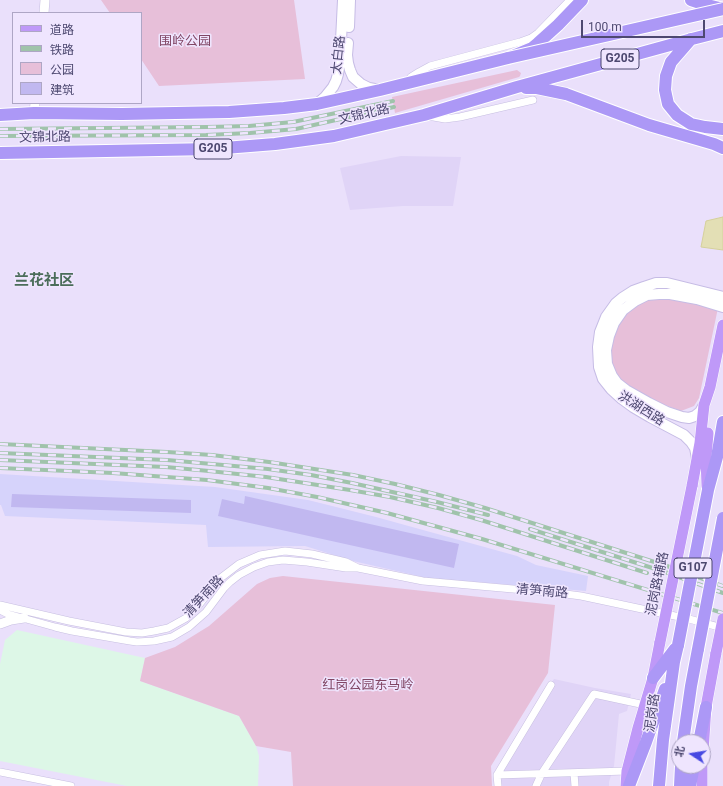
<!DOCTYPE html>
<html>
<head>
<meta charset="utf-8">
<style>
	body { margin:0 }
	#map { position:relative; width:723px; height:786px; overflow:hidden; background:#eae0fb; font-family:Roboto,"Noto Sans SC",sans-serif }
	canvas { display:block }
	.legend { position:absolute; left:12px; top:12px; width:130px; height:92px; box-sizing:border-box; background:#efe5fe; border:1px solid #aea6c5; margin:0; padding:5px 7px; list-style:none; font-size:12px; color:#4d4870 }
	.legend li { display:flex; align-items:center; gap:8px; height:20px }
	.legend b { width:20px; border:1px solid #aea6c5 }
	.north { position:absolute; left:671px; top:734px; width:40px; height:40px; box-sizing:border-box; background:#efe5fe; border:1px solid #aea6c5; border-radius:50%; rotate:282deg; font-size:11px; font-weight:700; line-height:16px; text-align:center; color:#4d4870 }
	.north::after { content:''; display:block; margin:auto; width:14px; height:18px; background:#4749e2; clip-path:polygon(50% 0,100% 100%,50% 72%,0 100%) }
	.scale { position:absolute; left:581px; top:20px; width:124px; height:18px; box-sizing:border-box; border:2px solid #4d4870; border-top:0; padding-left:5px; font-size:12px; line-height:14px; white-space:nowrap; color:#4d4870; -webkit-text-stroke:3px #efe5fe; paint-order:stroke }
</style>
</head>
<body>
<div id="map">
<canvas width="723" height="786"></canvas>
<ul class="legend">
<li><b style="height:5px;background:#bf99f8"></b>道路</li>
<li><b style="height:5px;background:#a0c3ab"></b>铁路</li>
<li><b style="height:11px;background:#e7bfd9"></b>公园</li>
<li><b style="height:11px;background:#c1b8f0"></b>建筑</li>
</ul>
<div class="north">北</div>
<div class="scale">100 m</div>
</div>
<script>
const ctx = document.querySelector('canvas').getContext('2d');
ctx.lineJoin = 'round';
function paint(path, color) { ctx.fillStyle = color; ctx.fill(path, 'evenodd'); }
const shape = rows => new Path2D(rows.map(r => 'M' + r).join(''));
function stroke(path, color, width, dash) { ctx.strokeStyle = color; ctx.lineWidth = width; ctx.lineCap = dash ? 'butt' : 'round'; ctx.setLineDash(dash || []); ctx.stroke(path); }
function label(font, color, halo, rows, align = 'center') {
  ctx.font = font + ' Roboto,"Noto Sans SC",sans-serif'; ctx.lineWidth = 3; ctx.setLineDash([]); ctx.textBaseline = 'middle'; ctx.strokeStyle = halo; ctx.fillStyle = color; for (const [text, x, y, turn = 0] of rows) {
    ctx.save(); ctx.translate(x, y); ctx.rotate((+turn || 0) * Math.PI / 180); ctx.textAlign = isNaN(turn) ? turn : align; if (halo) ctx.strokeText(text, 0, 0); ctx.fillText(text, 0, 0); ctx.restore();
  }
}
paint(shape([
	[401,156,461,157,453,206,403,206,350,210,340,168],
	[554,679,595,688,631,694,627,711,619,714,614,766,609,782,609,786,495,786,498,767]
]), '#e0d4f7');
paint(shape([
	[0,474,215,487,308,500,376,517,517,556,536,565,588,576,586,591,427,578,353,561,305,546,208,547,206,525,5,516,1,505,0,505]
]), '#d6d3fb');
paint(shape([
	[17,630,145,658,140,681,239,716,256,746,259,756,258,786,127,786,0,761,0,664,5,640]
]), '#ddf7e7');
paint(shape([
	[101,0,294,0,305,79,159,86,141,59,141,13,110,13],
	[517,70,521,73,520,76,519,77,395,113,392,97],
	[662,297,718,308,699,398,694,406,681,411,665,405,633,389,624,383,618,376,611,365,610,352,617,326,626,313,638,304,650,298],
	[283,576,555,605,548,673,491,766,492,786,293,786,291,752,256,746,239,716,140,681,145,658,175,647,209,626,257,584,270,578]
]), '#e7bfd9');
const water = shape([
	[723,217,723,250,701,247,706,221,723,217]
]);
paint(water, '#e3dfb5');
stroke(water, '#d5d09c', 1);
paint(shape([
	[12,494,191,500,191,513,11,507],
	[245,496,459,544,454,568,218,516,222,499,244,504]
]), '#c1b8f0');
const minor = shape([
	[407,82,411,77,419,72,430,66,520,42,531,38,538,33,570,0],
	[428,116,445,119,460,117,533,100],
	[0,605,69,621,126,632,142,633,154,631,168,628,186,618,198,606,218,580,239,564,260,555,285,551,312,554,346,562,358,568,423,581,558,593,581,596,689,619,723,628],
	[0,610,8,614,55,627,72,631,130,641,137,642,154,641,172,637,189,627,206,612,224,588,230,582,239,575,254,567,268,562,283,560,307,562,346,568,356,568],
	[0,772,71,786],
	[574,773,575,786],
	[497,775,627,771],
	[498,786,497,775,551,685],
	[536,786,542,773,594,694,645,705]
]);
const tertiary = shape([
	[44,13,45,0],
	[34,113,35,103],
	[0,624,11,620,24,618]
]);
const secondary = shape([
	[349,27,350,0],
	[348,43,347,55,348,63,350,70,353,77,361,84,369,88,380,90],
	[317,104,325,97,333,87,336,81,338,74,340,61,343,0],
	[704,405,700,412,695,416,689,418,682,417,667,412,649,403,626,390,617,383,612,376,607,364,606,350,609,336,614,323,623,310,635,301,647,295,659,294,670,294,697,299,723,307],
	[697,458,695,448,691,442,684,435,650,417,633,407,622,399,611,389,603,379,599,367,598,347,600,332,606,317,616,303,622,298,633,291,644,287,656,283,667,283,723,297]
]);
const primary = shape([
	[692,486,700,443,704,405,710,387,723,325],
	[707,486,706,457,708,433],
	[703,752,706,707,716,653],
	[626,786,627,771,638,728,653,678,660,642],
	[702,786,702,766]
]);
const trunk = shape([
	[691,0,703,4,723,9],
	[691,39,671,62,666,76,665,90,668,104,677,115,691,124,705,127,723,129],
	[526,88,537,88,566,94,649,125,714,144,723,148],
	[0,115,34,113,122,114,229,112,284,108,317,104,380,90,508,58,532,48,538,43,558,25,582,0],
	[0,153,212,149,275,144,334,136,424,115,517,87,692,39,723,31],
	[708,490,717,457,723,422],
	[653,678,675,649],
	[683,742,691,686,698,649],
	[699,742,706,707],
	[629,786,646,742,665,689],
	[659,786,663,740,674,662,678,645],
	[680,786,681,766],
	[690,786,694,766]
]);
stroke(minor, '#c7bfe1', 8);
stroke(tertiary, '#c7bfe1', 10);
stroke(secondary, '#c6bce5', 12);
stroke(primary, '#fff', 12);
stroke(trunk, '#fff', 14);
stroke(minor, '#fff', 7);
stroke(tertiary, '#fff', 9);
stroke(secondary, '#fff', 10);
stroke(primary, '#bf99f8', 11);
stroke(trunk, '#ac98f6', 12);
const rail = shape([
	[0,129,207,127,249,126,293,122,393,101],
	[0,136,206,135,250,133,296,129,394,107],
	[0,444,167,452,212,455,269,462,353,475,395,484,439,495,485,508,667,566,723,586],
	[0,453,167,460,268,469,311,475,352,483,437,502,488,515],
	[0,460,166,467,209,471,266,477,350,490,390,497,438,508,481,520,647,573],
	[0,468,113,473,207,480,268,488,317,497,387,513,482,539,723,613],
	[530,529,665,572,723,593]
]);
stroke(rail, '#a0c3ab', 4);
stroke(rail, '#efe5fe', 2.5, [8]);
const primaryBridge = shape([
	[660,642,692,486],
	[716,653,723,619]
]);
const trunkBridge = shape([
	[508,58,723,9],
	[678,645,708,490],
	[698,649,723,518]
]);
stroke(primaryBridge, '#fff', 12, []);
stroke(trunkBridge, '#fff', 14, []);
stroke(primaryBridge, '#bf99f8', 11);
stroke(trunkBridge, '#ac98f6', 12);
for (const [x, y, w] of [
	[620,59,38],
	[213,149,38],
	[693,568,38]
]) { const box = new Path2D(); box.roundRect(x - w / 2, y - 10, w, 20, 3); ctx.fillStyle = '#efe5fe'; ctx.fill(box); stroke(box, '#4d4870', 1); }
label('bold 12px', '#4d4870', null, [
	["G205",620,59],
	["G205",213,149],
	["G107",693,568]
]);
label('13px', '#814665', '#efe5fe', [
	["围岭公园",185,42],
	["红岗公园东马岭",368,686]
]);
label('13px', '#4d4870', '#efe5fe', [
	["太白路",339,55,-84],
	["文锦北路",364,115,-13],
	["文锦北路",45,138,-1],
	["洪湖西路",641,409,32],
	["泥岗路辅路",658,584,-78],
	["清笋南路",542,592,5],
	["清笋南路",204,597,-47],
	["泥岗路",653,713,-82]
]);
label('bold 15px', '#4b6d5a', '#efe5fe', [
	["兰花社区",44,281]
]);
</script>
</body>
</html>
